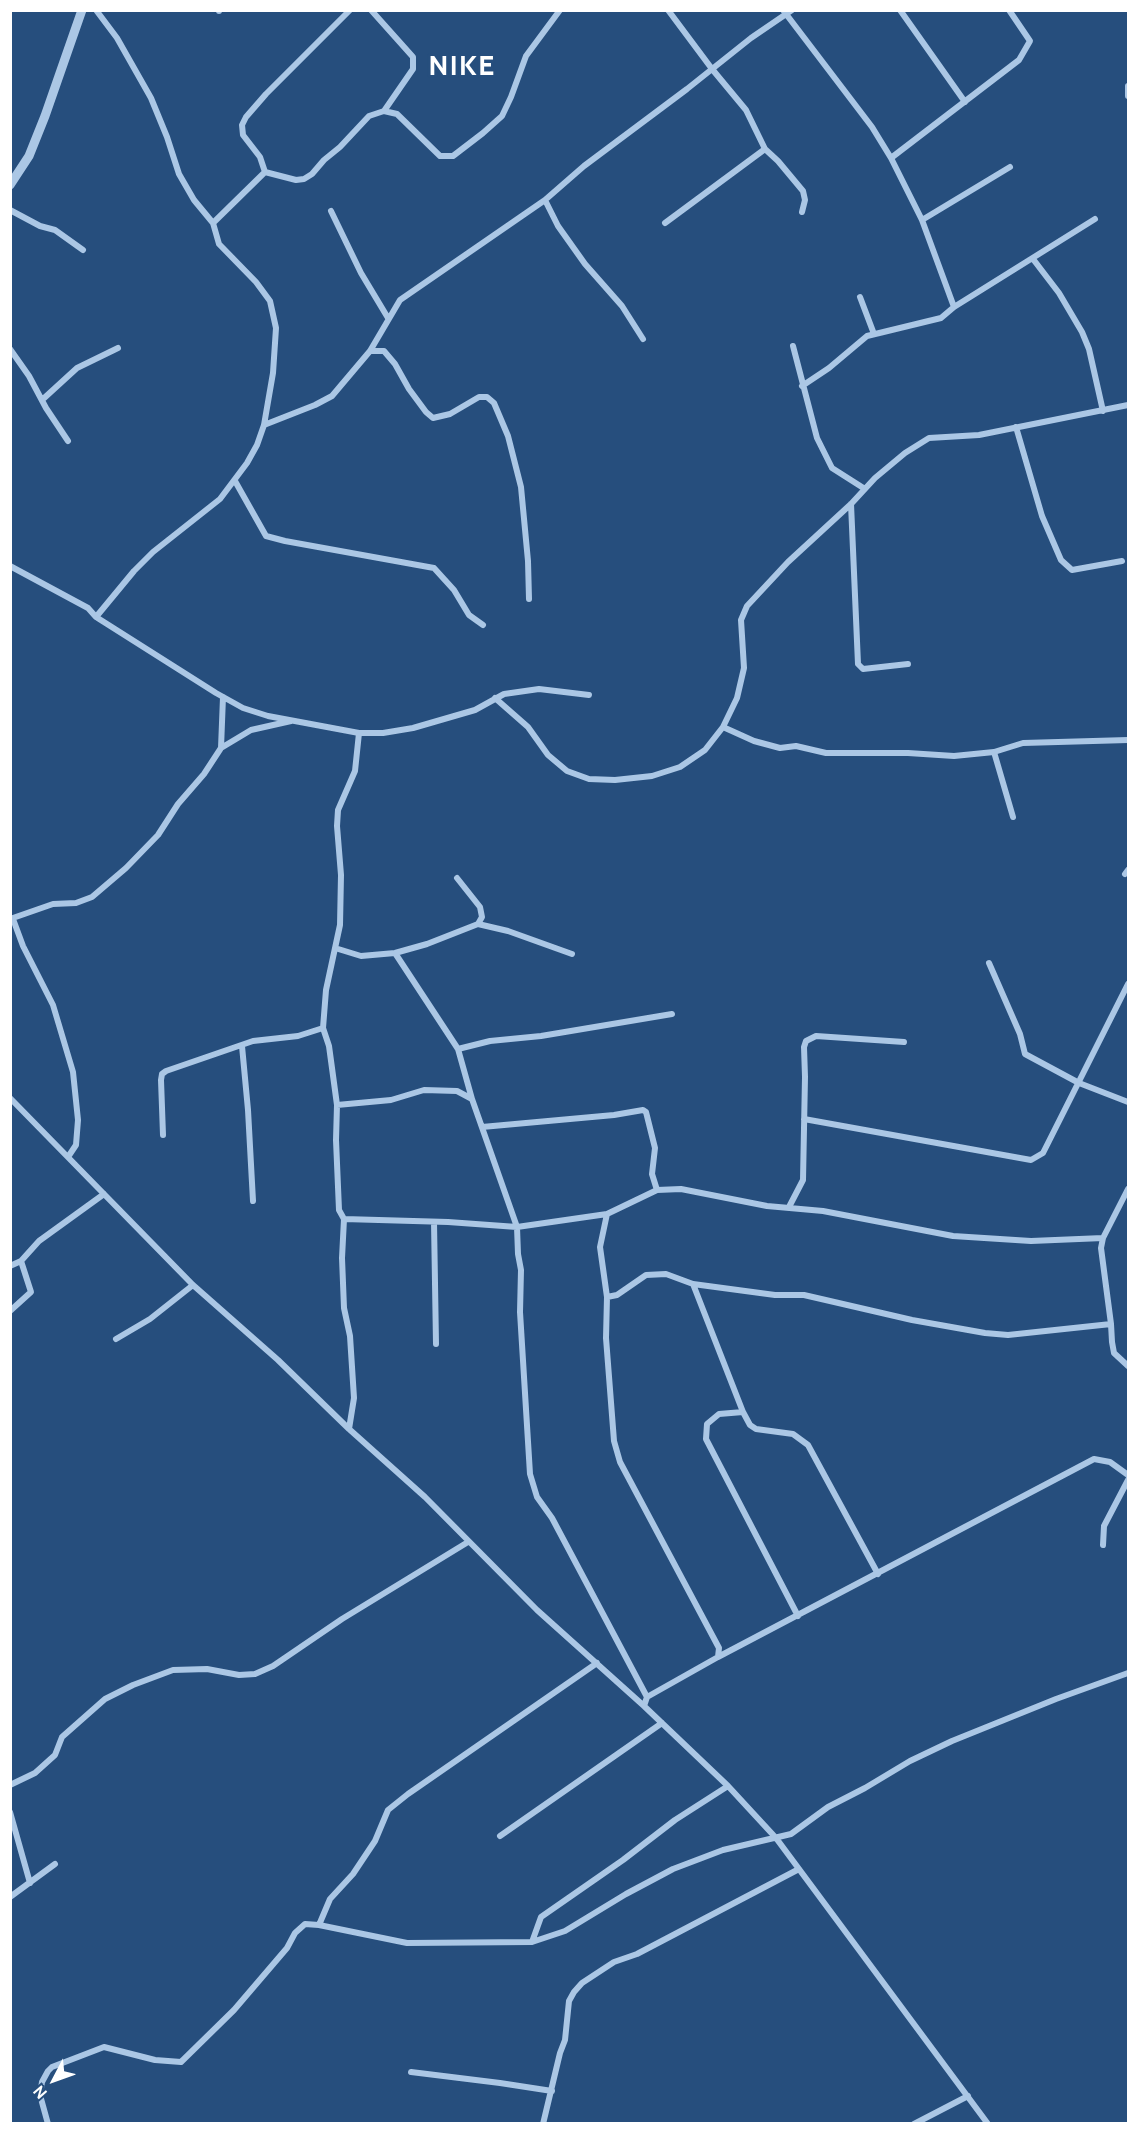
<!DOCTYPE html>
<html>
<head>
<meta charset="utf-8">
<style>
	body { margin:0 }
	#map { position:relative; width:1139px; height:2134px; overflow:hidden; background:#264e7d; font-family:Cabin,sans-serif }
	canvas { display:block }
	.frame { position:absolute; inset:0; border:12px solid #fff; pointer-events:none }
	.north { position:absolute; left:24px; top:2050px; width:60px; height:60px; -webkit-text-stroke:4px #264e7d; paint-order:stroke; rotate:229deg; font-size:16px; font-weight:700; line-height:24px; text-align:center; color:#fff }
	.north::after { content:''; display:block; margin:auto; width:21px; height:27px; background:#fff; clip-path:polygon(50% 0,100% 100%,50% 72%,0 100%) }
</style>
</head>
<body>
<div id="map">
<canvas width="1139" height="2134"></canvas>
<div class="frame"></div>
<div class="north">N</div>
</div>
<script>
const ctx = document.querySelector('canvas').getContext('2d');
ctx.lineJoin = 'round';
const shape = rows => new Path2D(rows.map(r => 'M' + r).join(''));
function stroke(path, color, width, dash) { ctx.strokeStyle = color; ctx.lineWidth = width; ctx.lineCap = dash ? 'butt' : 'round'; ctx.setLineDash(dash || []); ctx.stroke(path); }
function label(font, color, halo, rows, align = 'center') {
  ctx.font = font + ' Cabin,sans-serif'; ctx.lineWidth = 6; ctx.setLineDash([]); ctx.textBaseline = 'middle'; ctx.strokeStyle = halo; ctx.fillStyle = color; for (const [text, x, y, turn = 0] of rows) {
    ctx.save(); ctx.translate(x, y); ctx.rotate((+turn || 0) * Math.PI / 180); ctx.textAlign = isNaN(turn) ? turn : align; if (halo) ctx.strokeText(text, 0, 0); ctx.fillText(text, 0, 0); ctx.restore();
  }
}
stroke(shape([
	[371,10,413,57,413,69,384,111],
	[668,10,712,69,746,110,765,149,778,161,803,191,805,200,802,212],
	[783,10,872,127,891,158,922,220,954,307],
	[900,10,965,102],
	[219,11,219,10],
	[1128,86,1128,96],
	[891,158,1019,60,1030,41,1009,10],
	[265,172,296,180,304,179,312,174,324,160,340,147,369,116,384,111,397,114,440,156,453,156,483,133,502,116,511,97,526,56,560,10],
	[265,172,260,157,243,135,242,125,246,117,266,94,350,10],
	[545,200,558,226,585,264,622,306,643,339],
	[10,210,40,226,55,230,83,250],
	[331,211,361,273,388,318],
	[922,220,1010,167],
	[213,223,265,172],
	[665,223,765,149],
	[1033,259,1059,293,1082,332,1089,349,1103,411],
	[860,297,874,334],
	[793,346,817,438,832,468,865,489],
	[10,349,29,376,46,408,68,441],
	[370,351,384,351,395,364,409,389,426,412,433,418,450,414,479,397,487,397,494,403,508,436,521,487,528,561,529,599],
	[802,386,829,368,867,336,941,318,954,307,1095,219],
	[42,400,77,368,118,348],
	[264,425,315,405,332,396,370,351,400,300,545,200,584,166,687,89,751,38,792,10],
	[1016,427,1042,516,1061,560,1072,570,1122,561],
	[235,481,266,536,285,541,434,568,454,590,469,615,483,625],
	[851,504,858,664,863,669,908,664],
	[10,566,88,608,96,617,216,693,243,708,268,716,359,733,383,733,413,728,475,710,504,694,539,689,589,695],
	[96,617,134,571,153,552,220,499,247,463,257,445,264,425,273,373,276,328,270,301,256,282,219,244,213,223,194,200,179,174,167,137,151,98,117,38,96,10],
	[495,698,528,727,548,755,567,771,589,779,615,780,652,776,680,767,705,750,723,727,737,698,744,668,741,620,747,606,788,562,851,504,875,478,905,453,929,438,979,435,1128,405],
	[723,727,754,741,780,748,796,746,826,753,908,753,954,756,994,752],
	[221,748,223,697],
	[1013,817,994,752,1023,743,1128,740],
	[1125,874,1128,870],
	[457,878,480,907,482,917,478,924],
	[10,919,53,904,76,903,92,897,126,868,158,835,178,804,204,774,221,748,251,730,291,721],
	[13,919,23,946,53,1005,73,1072,78,1120,76,1145,68,1157],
	[335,948,361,956,395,953,427,944,478,924,508,931,572,954],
	[395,953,458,1049,472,1099],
	[989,963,1020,1034,1025,1054,1079,1083,1128,1102],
	[242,1046,248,1110,253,1201],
	[458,1049,490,1041,541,1036,672,1014],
	[10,1098,193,1285,278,1360,349,1429,425,1497,537,1610,644,1706,728,1786,776,1838,988,2124],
	[337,1105,391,1100,424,1090,457,1091,472,1099,517,1227,518,1254,521,1270,520,1312,530,1474,537,1497,552,1518,647,1697,644,1706],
	[804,1119,1031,1160,1043,1153,1128,984],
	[482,1127,614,1115,643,1110,646,1112,655,1148,652,1174,657,1190],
	[163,1135,161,1080,162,1074,166,1071,253,1041,298,1036,323,1028],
	[1128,1189,1103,1238,1101,1248,1111,1324,1112,1342,1114,1353,1128,1366],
	[789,1207,803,1180,805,1077,804,1047,806,1041,816,1036,904,1042],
	[607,1214,600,1247,607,1297,606,1338,614,1441,620,1462,719,1648,718,1657,647,1697],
	[344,1219,448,1222,517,1227,607,1214,657,1190,681,1189,767,1206,823,1211,953,1236,1031,1241,1103,1238],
	[434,1222,436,1344],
	[10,1266,21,1261],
	[693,1284,743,1412,750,1425,756,1429,793,1434,808,1445,878,1574],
	[607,1297,617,1295,646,1275,666,1274,693,1284,775,1295,804,1295,912,1320,985,1333,1008,1335,1111,1324],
	[10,1311,31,1292,21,1261,39,1241,104,1194],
	[116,1339,150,1319,193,1285],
	[743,1412,719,1414,707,1424,706,1439,798,1616],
	[349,1429,354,1398,350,1336,344,1308,342,1258,344,1219,339,1210,336,1140,337,1105,329,1046,323,1028,326,990,340,925,341,875,337,826,338,810,355,771,359,733],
	[1103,1545,1104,1526,1128,1480],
	[718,1657,1094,1459,1110,1462,1128,1475],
	[10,1785,35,1773,55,1755,62,1737,105,1699,133,1685,173,1670,207,1669,239,1675,255,1674,273,1666,342,1619,468,1542],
	[10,1812,30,1883],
	[500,1836,662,1723],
	[10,1897,55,1864],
	[319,1925,330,1899,353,1874,375,1841,388,1810,408,1794,597,1663],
	[532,1942,541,1917,623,1860,675,1820,728,1786],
	[411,2072,500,2083,552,2091],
	[48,2124,40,2095,42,2082,48,2071,52,2067,104,2047,155,2060,181,2062,234,2010,287,1948,295,1933,305,1924,319,1925,407,1943,532,1942,565,1931,626,1894,673,1869,723,1850,791,1834,828,1807,865,1788,910,1761,952,1741,1056,1699,1128,1673],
	[543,2124,560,2053,565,2040,569,2001,574,1992,582,1983,614,1962,637,1954,799,1869],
	[914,2124,968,2096]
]), '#abc7e5', 6);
stroke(shape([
	[10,185,29,156,45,116,82,10]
]), '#abc7e5', 9);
ctx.letterSpacing = '1.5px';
label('bold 28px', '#fff', '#264e7d', [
	["NIKE",462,67]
]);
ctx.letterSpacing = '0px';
</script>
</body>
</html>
